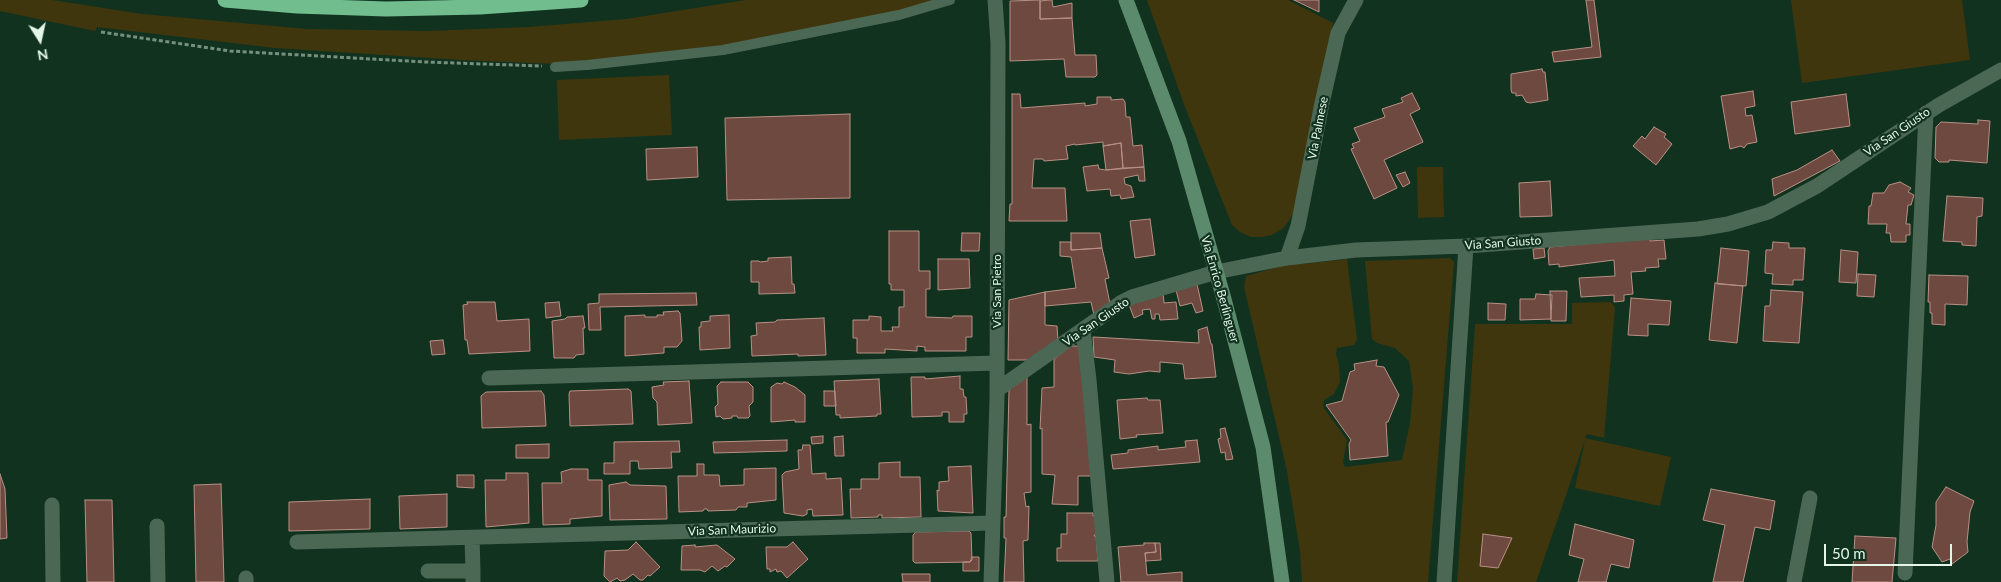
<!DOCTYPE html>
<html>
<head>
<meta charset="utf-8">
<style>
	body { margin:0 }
	#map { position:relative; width:2001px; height:582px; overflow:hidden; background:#11321f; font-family:Lato,sans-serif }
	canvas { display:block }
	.north { position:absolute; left:15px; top:15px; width:50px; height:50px; -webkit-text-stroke:4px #11321f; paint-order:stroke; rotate:170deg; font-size:14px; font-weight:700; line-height:20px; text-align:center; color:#e3f6e9 }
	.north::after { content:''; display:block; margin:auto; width:18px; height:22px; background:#e3f6e9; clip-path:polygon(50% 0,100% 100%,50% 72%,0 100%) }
	.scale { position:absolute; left:1824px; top:544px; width:128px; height:22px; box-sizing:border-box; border:2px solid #e3f6e9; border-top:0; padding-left:6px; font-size:15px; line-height:18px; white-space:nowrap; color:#e3f6e9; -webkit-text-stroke:4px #11321f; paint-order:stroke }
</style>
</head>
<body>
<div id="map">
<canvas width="2001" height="582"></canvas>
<div class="north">N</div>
<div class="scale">50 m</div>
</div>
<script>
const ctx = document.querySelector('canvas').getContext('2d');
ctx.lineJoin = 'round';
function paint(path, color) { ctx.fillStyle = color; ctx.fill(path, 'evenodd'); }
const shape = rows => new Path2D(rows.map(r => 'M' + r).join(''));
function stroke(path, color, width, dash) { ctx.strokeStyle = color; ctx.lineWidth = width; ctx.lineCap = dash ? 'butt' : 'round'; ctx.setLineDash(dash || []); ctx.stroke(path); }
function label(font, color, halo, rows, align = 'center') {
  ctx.font = font + ' Lato,sans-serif'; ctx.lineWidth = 4.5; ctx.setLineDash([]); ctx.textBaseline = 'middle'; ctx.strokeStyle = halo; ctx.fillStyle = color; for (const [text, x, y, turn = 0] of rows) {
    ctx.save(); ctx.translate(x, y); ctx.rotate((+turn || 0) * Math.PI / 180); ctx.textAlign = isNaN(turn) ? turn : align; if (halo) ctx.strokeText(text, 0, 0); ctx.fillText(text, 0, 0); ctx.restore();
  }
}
paint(shape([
	[0,0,52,0,142,14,307,29,428,31,529,27,626,19,746,0,936,0,868,19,736,44,556,64,462,60,275,48,97,27,95,31,0,11],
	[1147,0,1288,0,1333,23,1294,211,1289,221,1282,229,1272,235,1262,237,1251,237,1240,232,1232,225,1185,107],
	[1791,0,1962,0,1970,60,1802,83],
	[669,75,672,135,559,140,557,80],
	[1417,167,1443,167,1444,217,1418,218],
	[1450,258,1454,262,1428,582,1302,582,1300,551,1287,471,1244,287,1246,276,1295,262,1304,264,1347,259,1357,339,1354,345,1337,348,1336,354,1339,365,1340,382,1334,394,1324,400,1323,407,1347,440,1343,462,1345,467,1402,460,1410,423,1413,388,1409,361,1395,348,1377,343,1372,339,1365,261],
	[1611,302,1615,307,1604,438,1587,434,1585,438,1671,457,1660,506,1575,488,1585,440,1536,582,1457,582,1475,324,1572,324,1572,303]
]), '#40360e');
const building = shape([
	[1040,0,1040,19,1072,18,1075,55,1096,55,1097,75,1095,77,1066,77,1064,59,1010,61,1010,1,1040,0],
	[1049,0,1052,0,1053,7,1072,3,1072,18,1040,19,1040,1,1049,0],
	[1294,0,1319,0,1319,12,1294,0],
	[1586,0,1594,0,1601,57,1554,62,1552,52,1592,47,1586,0],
	[1542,69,1543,72,1545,72,1548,100,1530,103,1526,102,1522,95,1516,96,1516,93,1512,93,1511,90,1511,74,1542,69],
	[1753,91,1755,106,1745,108,1746,116,1752,115,1757,142,1747,144,1744,148,1741,146,1730,149,1721,96,1753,91],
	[1412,93,1420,109,1410,114,1423,142,1384,160,1397,188,1374,199,1351,149,1354,148,1352,144,1360,141,1354,128,1385,117,1382,109,1403,102,1401,98,1412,93],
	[1012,94,1020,94,1021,108,1085,103,1085,106,1097,104,1097,97,1111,97,1111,100,1123,99,1125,102,1126,117,1130,117,1133,146,1142,145,1144,167,1123,168,1121,143,1103,146,1103,142,1075,145,1075,144,1066,146,1068,159,1044,161,1043,159,1034,159,1032,188,1065,188,1067,221,1009,221,1010,204,1012,204,1012,94],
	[1846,94,1850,126,1795,134,1791,102,1846,94],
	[850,114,850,198,727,200,725,118,850,114],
	[1978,120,1990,121,1987,163,1949,160,1949,162,1939,162,1935,158,1936,127,1941,122,1978,124,1978,120],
	[1654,127,1666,134,1664,137,1672,144,1656,165,1633,146,1642,136,1645,139,1654,127],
	[1121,143,1123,168,1106,170,1103,146,1121,143],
	[697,147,698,177,647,180,646,149,697,147],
	[1832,150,1840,161,1774,196,1772,179,1797,170,1832,150],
	[1098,165,1099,169,1106,170,1144,167,1145,181,1139,181,1138,175,1124,178,1125,184,1131,186,1134,197,1121,199,1120,195,1111,196,1110,189,1087,191,1083,167,1098,165],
	[1405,172,1410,183,1403,187,1396,175,1405,172],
	[1550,181,1552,216,1520,217,1519,183,1550,181],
	[1900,182,1911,188,1908,192,1914,195,1911,205,1908,205,1906,224,1910,224,1910,235,1906,235,1906,242,1891,242,1890,233,1886,233,1887,224,1868,224,1869,206,1871,206,1873,193,1884,193,1889,185,1900,182],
	[1947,196,1983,198,1982,216,1977,217,1976,246,1962,245,1962,242,1943,241,1947,196],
	[1150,219,1155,255,1135,258,1130,221,1150,219],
	[889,231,919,231,919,271,930,271,930,289,926,289,926,317,952,318,953,316,972,316,972,337,966,337,966,351,925,351,925,347,917,346,917,351,885,349,885,353,857,353,857,338,853,338,853,320,869,320,869,316,881,317,881,331,893,331,892,327,899,327,899,307,904,307,904,290,891,290,891,284,889,284,889,231],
	[962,233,980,233,979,251,961,251,962,233],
	[1071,233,1100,233,1102,248,1071,250,1071,233],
	[1649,238,1650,241,1664,240,1666,259,1658,259,1659,267,1645,268,1646,271,1631,272,1633,294,1624,295,1624,301,1614,302,1614,295,1581,297,1579,278,1615,276,1614,260,1559,267,1559,264,1549,265,1548,251,1550,247,1649,238],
	[1060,242,1071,242,1071,250,1102,248,1109,278,1105,279,1110,304,1094,315,1091,302,1045,306,1045,292,1076,288,1071,257,1060,256,1060,242],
	[1773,242,1789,243,1789,248,1805,248,1803,280,1793,280,1793,285,1772,284,1773,274,1765,273,1765,268,1766,250,1772,250,1773,242],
	[1544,248,1545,257,1534,259,1533,249,1544,248],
	[1721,248,1749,251,1746,286,1717,284,1721,248],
	[1841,250,1858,252,1856,283,1839,282,1841,250],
	[791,257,792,284,794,284,795,293,759,294,759,282,751,282,751,261,759,261,760,262,768,261,768,258,791,257],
	[938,259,969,259,970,288,938,290,938,259],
	[1858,274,1876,275,1874,297,1857,296,1858,274],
	[1929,275,1968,276,1967,305,1945,304,1945,325,1932,324,1932,313,1930,313,1930,302,1928,302,1929,275],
	[1715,283,1743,286,1737,343,1709,340,1715,283],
	[1197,284,1203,311,1196,313,1192,303,1180,306,1176,290,1197,284],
	[1771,290,1803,292,1799,343,1763,341,1765,306,1770,306,1771,290],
	[1550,291,1567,291,1566,321,1551,321,1550,291],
	[1045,292,1045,325,1057,326,1058,341,1028,360,1008,360,1009,300,1045,292],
	[1163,292,1164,303,1176,302,1178,319,1160,320,1159,314,1155,314,1155,319,1152,319,1150,309,1142,310,1143,314,1134,318,1129,305,1163,292],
	[696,293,697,305,600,307,601,330,589,330,588,304,599,303,599,294,696,293],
	[1536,294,1552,295,1551,319,1520,320,1520,299,1535,299,1536,294],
	[1631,298,1671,301,1669,325,1648,324,1648,336,1628,335,1631,298],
	[467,302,495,302,497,321,529,319,530,351,469,354,467,340,465,340,463,305,468,304,467,302],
	[559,302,561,316,546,318,545,303,559,302],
	[1488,303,1506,304,1505,320,1488,320,1488,303],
	[678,311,680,313,682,341,677,347,664,347,664,353,625,356,625,316,645,315,645,317,657,317,657,315,664,315,663,312,678,311],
	[729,315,730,348,700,350,699,327,701,327,701,322,710,321,710,316,729,315],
	[583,316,585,328,583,328,584,354,576,355,574,358,554,358,552,321,565,319,567,317,583,316],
	[824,318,826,355,798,356,798,354,752,356,751,336,757,335,756,323,775,322,777,320,824,318],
	[1207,327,1211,344,1212,344,1216,377,1185,379,1183,364,1160,362,1160,372,1149,371,1129,374,1114,372,1115,360,1094,357,1093,337,1199,343,1198,330,1207,327],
	[443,340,445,354,432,355,430,341,443,340],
	[1071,346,1077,346,1082,349,1091,476,1078,476,1078,505,1052,504,1055,475,1042,474,1042,428,1040,429,1042,388,1054,387,1054,359,1071,346],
	[1377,360,1376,366,1384,367,1399,395,1388,422,1386,422,1388,456,1350,460,1349,444,1351,440,1326,405,1342,401,1350,372,1355,370,1354,364,1377,360],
	[960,376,960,389,963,389,964,397,966,397,967,414,964,414,964,422,949,422,949,412,942,412,942,416,912,417,911,377,925,377,925,379,960,376],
	[1027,377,1027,425,1031,424,1031,492,1024,493,1026,507,1029,506,1028,540,1023,541,1024,582,1004,582,1006,538,1004,538,1004,517,1006,517,1009,390,1027,377],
	[879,379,881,414,877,414,877,416,840,418,840,415,836,415,834,381,879,379],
	[689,381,692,423,658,425,657,402,653,398,652,387,664,385,663,382,689,381],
	[721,382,748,382,753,387,753,402,749,406,750,416,748,418,738,418,737,416,732,416,732,418,723,419,720,416,716,417,715,407,718,404,717,386,721,382],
	[784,382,795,387,805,395,805,422,795,422,795,420,771,422,771,387,777,383,782,384,784,382],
	[628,389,631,391,633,424,570,426,569,394,570,391,628,389],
	[541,391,544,395,546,426,482,428,481,396,486,392,541,391],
	[824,391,835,391,836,406,824,406,824,391],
	[1147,398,1148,400,1160,400,1163,433,1136,435,1137,437,1120,439,1117,400,1147,398],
	[1225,428,1233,459,1226,460,1225,452,1221,453,1218,439,1221,438,1220,429,1225,428],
	[823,436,823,443,812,444,811,437,823,436],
	[843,436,844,456,835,456,834,437,843,436],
	[787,440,787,451,714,453,713,442,787,440],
	[1197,440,1200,462,1113,469,1111,455,1128,453,1128,450,1158,446,1158,450,1186,447,1185,441,1197,440],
	[679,441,680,452,671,452,672,468,639,469,638,461,630,461,630,474,604,474,604,463,614,463,614,442,679,441],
	[549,444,549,458,516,458,516,445,549,444],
	[803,445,810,445,812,474,826,473,826,479,841,478,843,515,813,516,812,509,807,510,807,514,803,516,784,513,782,475,785,472,799,469,798,450,802,450,803,445],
	[900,462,900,477,920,477,921,517,882,518,882,515,878,515,878,517,851,518,850,489,861,489,861,479,879,479,879,463,900,462],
	[697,464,704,464,704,475,719,475,720,486,744,485,744,469,776,468,776,500,747,503,747,507,738,507,736,510,708,511,707,509,704,509,703,511,679,512,678,476,697,476,697,464],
	[971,466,973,513,938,511,937,490,939,491,939,482,949,481,948,467,971,466],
	[571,469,588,469,588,480,602,480,602,516,570,519,570,524,543,525,542,483,562,483,561,472,571,469],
	[506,473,528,473,529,523,486,527,485,480,506,480,506,473],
	[0,474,5,489,7,538,0,539,0,474],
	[457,475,474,475,474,488,457,487,457,475],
	[626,482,630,485,666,486,667,519,610,520,609,485,626,482],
	[221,484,224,582,196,582,194,485,221,484],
	[1946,487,1974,501,1970,512,1967,542,1968,552,1952,564,1950,559,1942,562,1932,547,1936,525,1936,502,1946,487],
	[1711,489,1775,501,1770,530,1755,527,1743,582,1713,582,1725,525,1703,520,1711,489],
	[447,494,447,527,400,529,399,496,447,494],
	[370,499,370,529,289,531,289,502,370,499],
	[85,500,112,500,114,582,87,582,85,500],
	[1067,513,1093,513,1093,516,1096,516,1096,533,1094,536,1096,536,1098,561,1057,561,1057,548,1061,548,1061,534,1067,534,1067,513],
	[1575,524,1634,540,1629,568,1611,564,1606,582,1578,582,1584,559,1569,555,1575,524],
	[969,531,971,533,972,560,970,562,915,563,913,561,913,535,916,532,969,531],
	[1483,534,1512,538,1498,568,1480,566,1483,534],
	[1855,536,1896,538,1892,582,1852,582,1855,536],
	[636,542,660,567,650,576,648,575,643,580,640,580,633,574,625,580,620,581,617,578,610,582,604,576,605,551,628,550,636,542],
	[793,542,808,559,787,578,781,571,777,572,776,569,770,572,770,569,767,569,766,547,787,547,793,542],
	[1144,543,1155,543,1156,552,1145,553,1147,575,1182,572,1182,582,1121,582,1118,547,1144,545,1144,543],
	[1155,543,1160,543,1161,560,1146,561,1145,553,1156,552,1155,543],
	[695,545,695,547,717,545,735,559,727,567,725,566,718,571,712,566,705,572,700,570,681,570,682,546,695,545],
	[972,557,979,557,979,571,963,571,963,562,970,562,972,557],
	[902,574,930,574,930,582,903,582,902,574]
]);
paint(building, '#6d493f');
stroke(building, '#b99085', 1);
stroke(shape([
	[101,32,230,51,425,62,542,66]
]), '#769080', 3, [4, 2.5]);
stroke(shape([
	[555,67,587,65,723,50,899,15,950,0]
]), '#4b6855', 10);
stroke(shape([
	[1287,258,1298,226,1322,103,1338,33,1356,0],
	[1083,330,1089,380,1107,582],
	[489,378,997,363],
	[997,390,1122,302,1132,297,1216,272,1287,258,1356,250,1466,246,1698,229,1728,224,1768,212,1817,186,1939,105,2001,70],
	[52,505,53,582],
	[157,526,158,582],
	[472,538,473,571],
	[297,542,993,523],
	[428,571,473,571,473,582],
	[1905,573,1926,113],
	[246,578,246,582],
	[991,582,997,400,998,43,995,0],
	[1444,582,1466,246],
	[1794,582,1810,498]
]), '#4b6855', 15);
stroke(shape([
	[1126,0,1179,141,1224,299,1263,447,1282,582]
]), '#5b8a6c', 15);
stroke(shape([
	[225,0,297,6,386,9,480,7,581,0]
]), '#71bd8e', 15);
label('12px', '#e3f6e9', '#11321f', [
	["Via Palmese",1318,128,-79],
	["Via San Giusto",1897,132,-34],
	["Via San Giusto",1503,243,-4],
	["Via Enrico Berlinguer",1220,289,74],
	["Via San Pietro",997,291,-90],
	["Via San Giusto",1096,322,-34],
	["Via San Maurizio",732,530,-2]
]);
</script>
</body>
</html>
